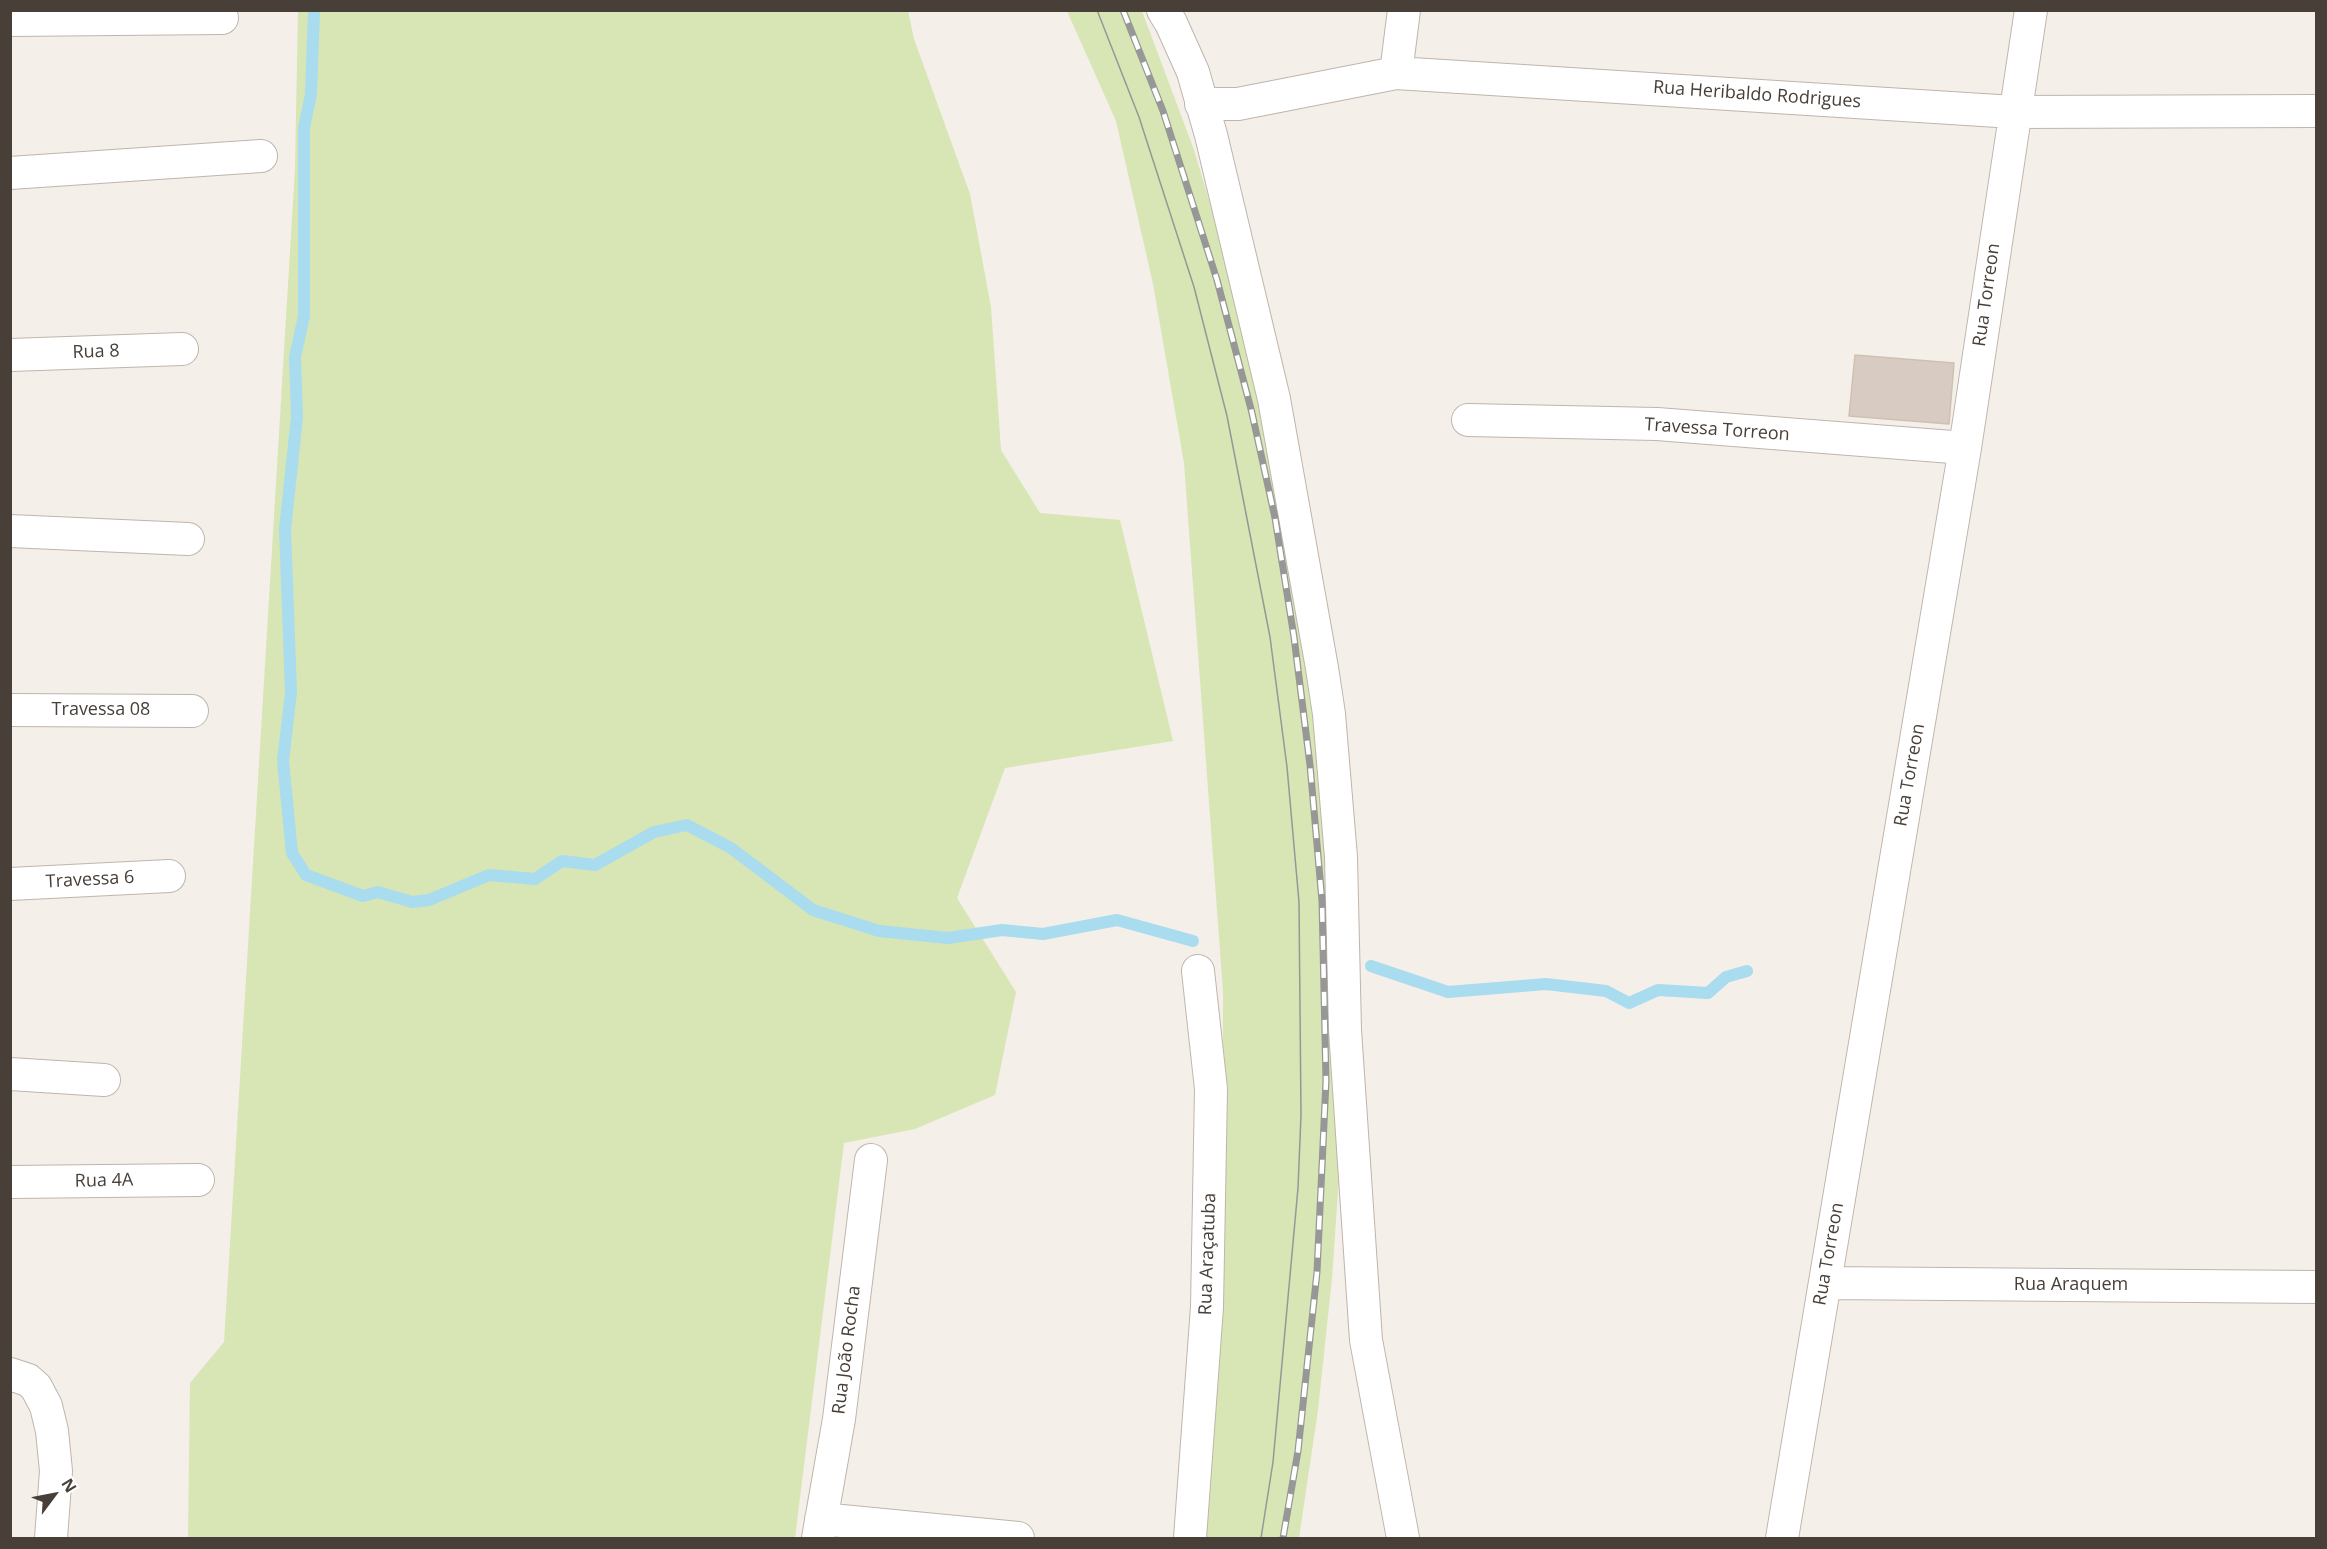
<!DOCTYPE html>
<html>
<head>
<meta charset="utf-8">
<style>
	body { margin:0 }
	#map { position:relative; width:2327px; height:1549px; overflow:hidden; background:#f4efe9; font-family:"Open Sans",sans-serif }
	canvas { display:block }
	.frame { position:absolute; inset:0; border:12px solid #473f38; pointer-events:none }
	.north { position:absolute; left:24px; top:1465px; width:60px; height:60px; -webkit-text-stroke:4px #fff; paint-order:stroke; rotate:58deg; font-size:16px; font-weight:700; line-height:24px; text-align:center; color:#473f38 }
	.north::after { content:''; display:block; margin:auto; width:21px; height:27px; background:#473f38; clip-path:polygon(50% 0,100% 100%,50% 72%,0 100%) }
</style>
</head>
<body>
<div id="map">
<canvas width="2327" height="1549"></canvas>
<div class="frame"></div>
<div class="north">N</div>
</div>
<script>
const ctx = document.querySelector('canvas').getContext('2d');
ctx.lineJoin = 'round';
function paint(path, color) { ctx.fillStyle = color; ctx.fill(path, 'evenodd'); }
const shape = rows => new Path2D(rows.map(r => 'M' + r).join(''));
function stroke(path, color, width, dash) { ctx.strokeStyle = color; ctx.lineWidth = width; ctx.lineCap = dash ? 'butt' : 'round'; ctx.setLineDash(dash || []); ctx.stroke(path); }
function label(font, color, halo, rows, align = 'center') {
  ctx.font = font + ' "Open Sans",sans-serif'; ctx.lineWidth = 5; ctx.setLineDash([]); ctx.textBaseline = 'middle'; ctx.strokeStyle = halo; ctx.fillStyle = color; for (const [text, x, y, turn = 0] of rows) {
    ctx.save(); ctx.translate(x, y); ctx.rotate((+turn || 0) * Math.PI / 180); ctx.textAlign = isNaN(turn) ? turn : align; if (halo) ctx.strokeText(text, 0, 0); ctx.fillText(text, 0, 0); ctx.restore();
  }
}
paint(shape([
	[298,11,908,11,914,39,970,194,991,307,1001,450,1040,513,1120,520,1173,741,1005,768,957,898,1016,992,995,1095,915,1129,844,1143,795,1538,188,1538,190,1383,224,1342,295,169],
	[1067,11,1142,11,1194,150,1252,344,1324,737,1340,1162,1332,1278,1318,1410,1299,1538,1203,1538,1222,1304,1223,992,1184,463,1153,284,1116,121]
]), '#d7e6b4');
stroke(shape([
	[314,10,311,94,304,128,304,316,295,357,297,417,285,529,291,692,283,761,292,853,306,875,363,896,378,892,412,902,429,900,489,875,535,879,562,861,595,865,654,832,687,825,731,848,813,910,879,931,948,938,1002,930,1043,934,1117,920,1193,941],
	[1371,966,1448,992,1546,984,1606,991,1629,1003,1658,990,1708,993,1726,977,1747,971]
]), '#a8dcee', 12);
const building = shape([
	[1855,355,1954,363,1949,424,1849,416,1855,355]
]);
paint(building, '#d8ccc2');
stroke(building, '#d0c0b2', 1.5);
const minor = shape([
	[1163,10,1171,23,1193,72,1211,135,1274,399,1322,668,1329,714,1341,857,1345,1030,1366,1340,1403,1538],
	[10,20,222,18],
	[1396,73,1404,10],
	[1201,104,1238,104,1396,73,2014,112,2316,111],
	[10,173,261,156],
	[10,355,182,349],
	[1468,420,1657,424,1965,448],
	[10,531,188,539],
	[10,710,192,711],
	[10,884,169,876],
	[10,1074,104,1080],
	[10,1182,198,1180],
	[1825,1283,2316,1287],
	[10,1374,28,1380,36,1387,46,1406,52,1431,56,1471,51,1538],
	[821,1519,1018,1538],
	[818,1538,839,1419,871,1160],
	[1190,1538,1207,1307,1211,1089,1198,971],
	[1782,1538,1965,448,2031,10]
]);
stroke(minor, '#bfb5ac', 34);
stroke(minor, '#fff', 32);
stroke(shape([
	[1097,10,1139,117,1194,287,1227,416,1270,637,1287,767,1299,902,1301,1115,1298,1188,1273,1462,1261,1538]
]), '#979797', 1.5);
const rail = shape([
	[1123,10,1163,111,1217,280,1252,413,1275,518,1294,637,1310,765,1322,901,1326,1081,1317,1272,1298,1451,1283,1538]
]);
stroke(rail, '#979797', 7);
stroke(rail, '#fff', 4.5, [14]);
label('18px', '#473f38', '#fff', [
	["Rua Heribaldo Rodrigues",1757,95,4],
	["Rua Torreon",1987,295,-82],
	["Rua 8",96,352,-2],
	["Travessa Torreon",1717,430,4],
	["Travessa 08",101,710],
	["Rua Torreon",1910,775,-80],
	["Travessa 6",90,880,-3],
	["Rua 4A",104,1181,-1],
	["Rua Araçatuba",1208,1254,-88],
	["Rua Torreon",1829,1254,-80],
	["Rua Araquem",2071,1285],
	["Rua João Rocha",847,1350,-83]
]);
</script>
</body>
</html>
